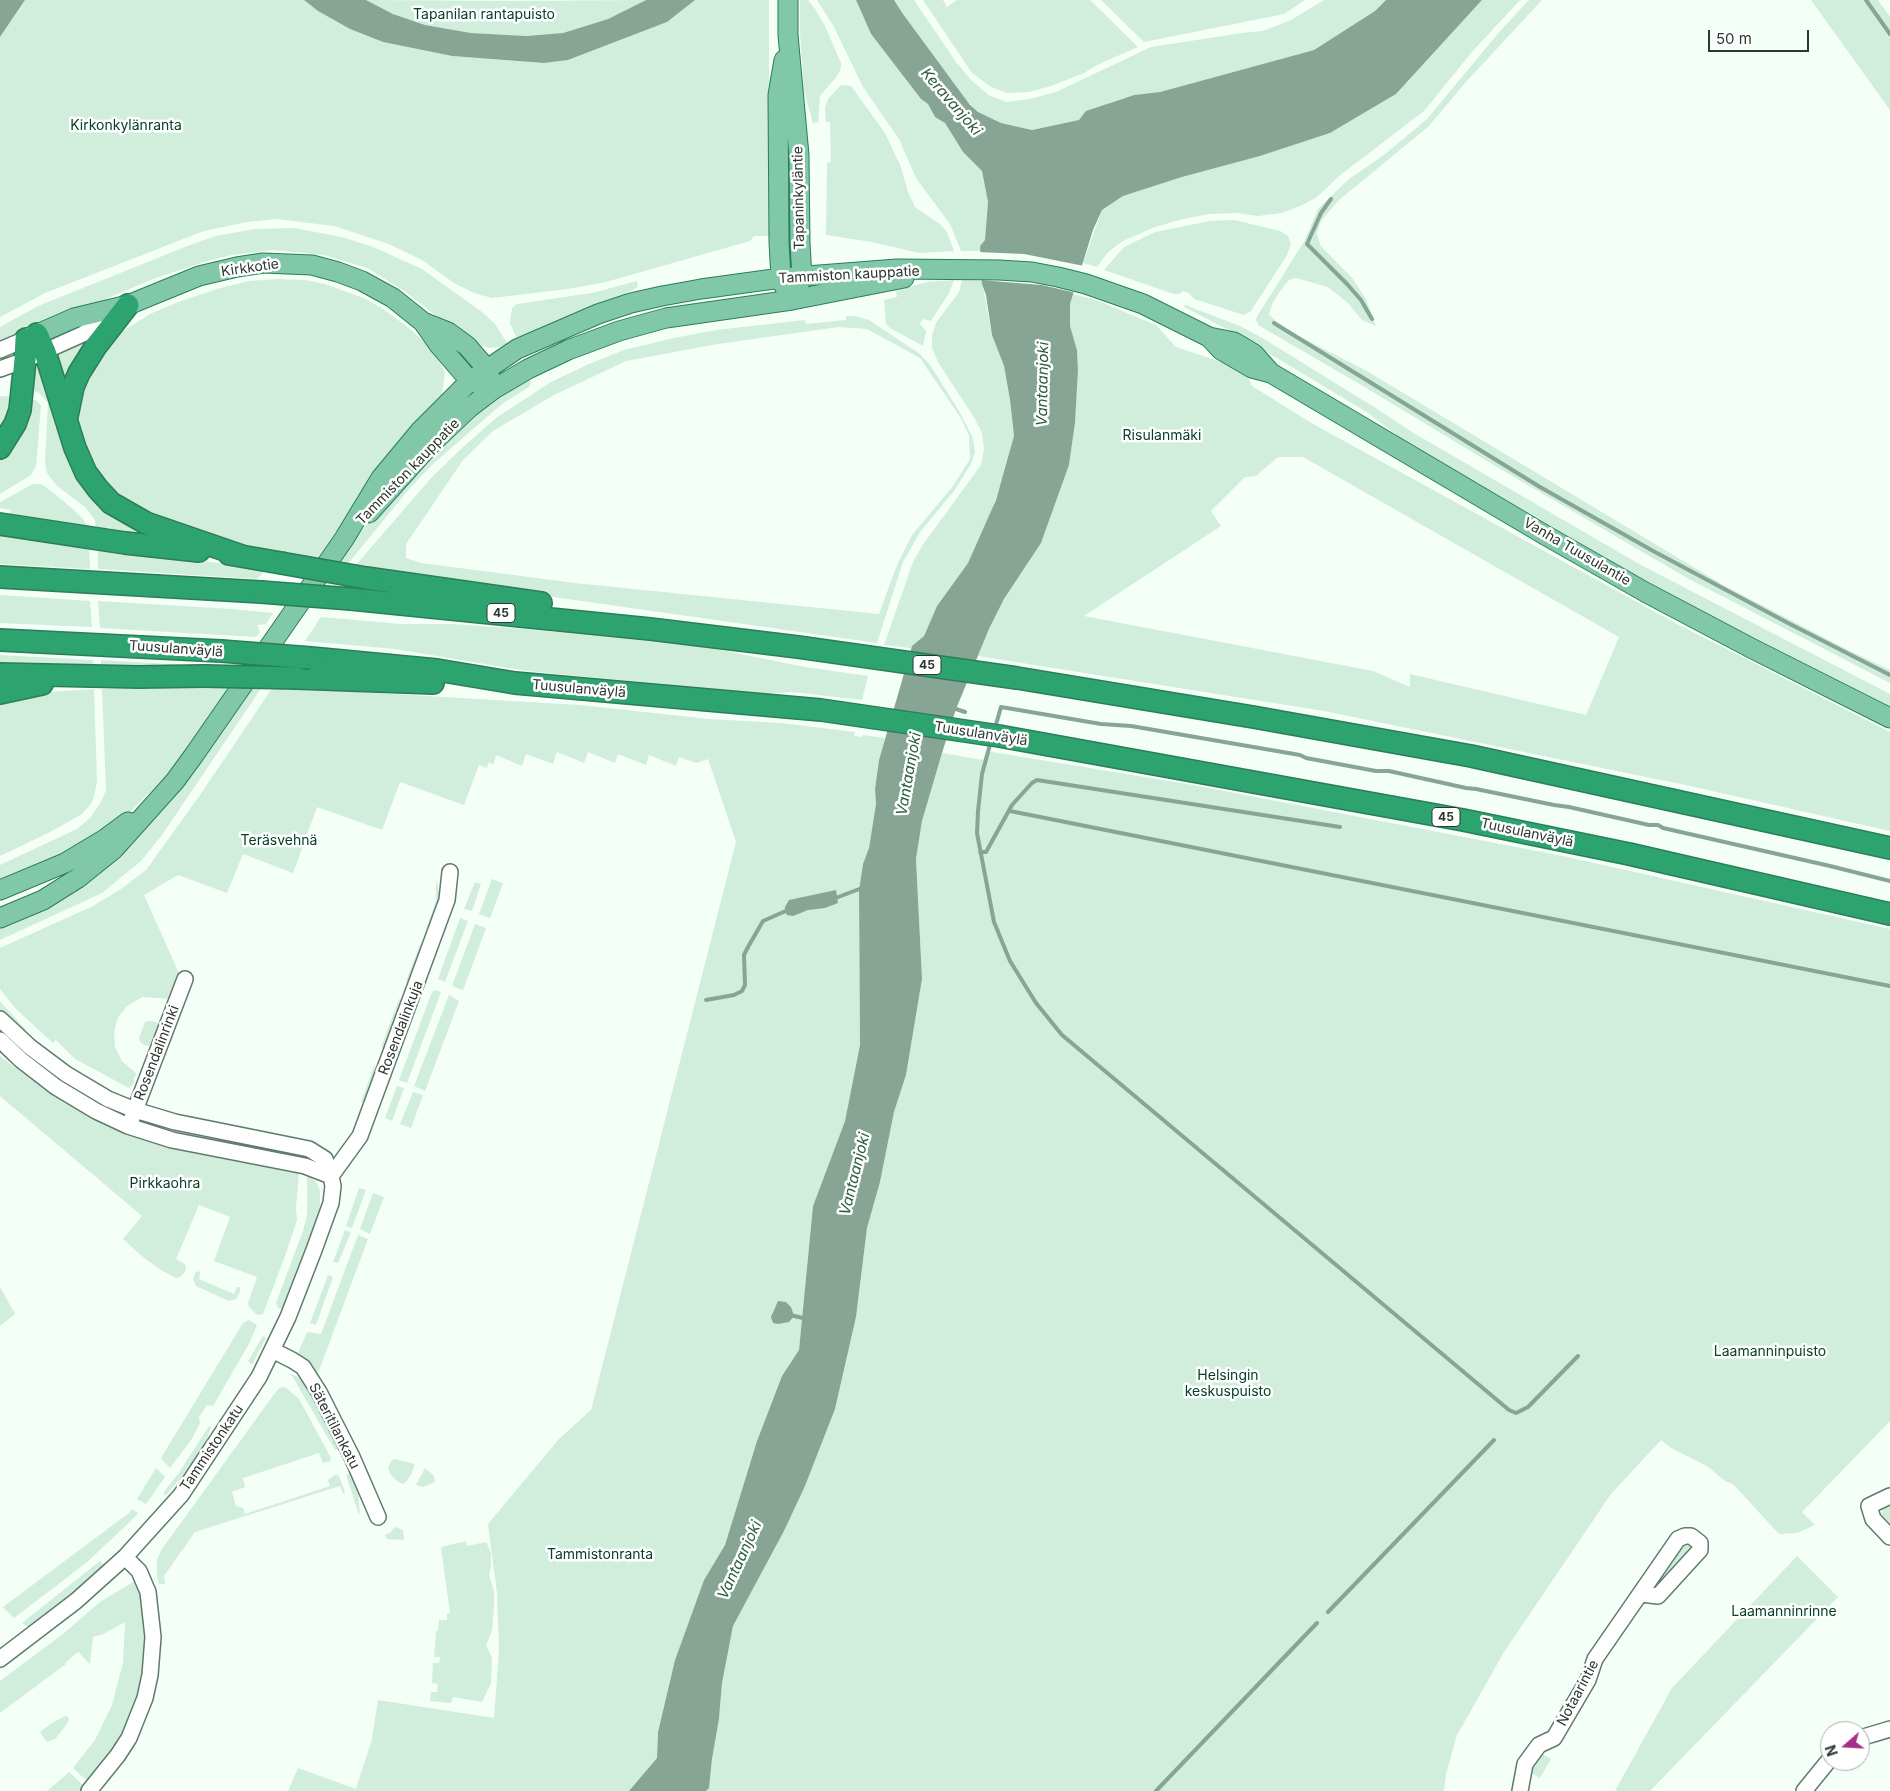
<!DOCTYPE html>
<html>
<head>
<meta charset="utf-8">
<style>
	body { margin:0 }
	#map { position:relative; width:1890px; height:1791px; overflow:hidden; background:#f3fff7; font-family:Inter,sans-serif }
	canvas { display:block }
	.north { position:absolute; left:1820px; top:1721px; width:50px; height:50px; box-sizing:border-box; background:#fff; border:1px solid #aaafac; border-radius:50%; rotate:251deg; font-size:14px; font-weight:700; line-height:20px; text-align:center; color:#2b3730 }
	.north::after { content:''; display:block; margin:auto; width:18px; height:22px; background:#a63088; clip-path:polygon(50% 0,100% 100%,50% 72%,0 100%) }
	.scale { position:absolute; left:1708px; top:30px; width:101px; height:22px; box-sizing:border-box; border:2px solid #2b3730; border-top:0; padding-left:6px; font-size:15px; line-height:18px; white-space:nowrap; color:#2b3730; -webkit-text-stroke:4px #fff; paint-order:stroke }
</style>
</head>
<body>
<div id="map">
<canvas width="1890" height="1791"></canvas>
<div class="north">N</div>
<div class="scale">50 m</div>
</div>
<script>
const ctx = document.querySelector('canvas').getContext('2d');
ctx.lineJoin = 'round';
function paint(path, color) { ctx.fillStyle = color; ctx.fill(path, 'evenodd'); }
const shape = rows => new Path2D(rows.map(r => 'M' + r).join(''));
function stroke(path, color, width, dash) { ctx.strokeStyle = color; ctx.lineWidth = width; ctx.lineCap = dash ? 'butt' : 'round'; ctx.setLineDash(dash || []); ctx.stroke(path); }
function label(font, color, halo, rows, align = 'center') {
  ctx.font = font + ' Inter,sans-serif'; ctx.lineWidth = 5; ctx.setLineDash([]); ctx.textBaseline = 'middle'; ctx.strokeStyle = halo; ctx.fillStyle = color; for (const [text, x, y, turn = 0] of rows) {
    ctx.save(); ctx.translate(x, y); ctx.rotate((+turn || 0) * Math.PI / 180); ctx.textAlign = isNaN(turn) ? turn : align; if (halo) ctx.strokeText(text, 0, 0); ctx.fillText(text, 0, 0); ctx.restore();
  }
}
paint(shape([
	[25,0,304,0,318,11,350,29,383,42,452,56,544,63,568,60,667,22,695,0,769,0,769,81,773,66,776,62,771,236,754,236,750,241,606,282,568,289,492,298,474,293,454,283,422,260,389,244,334,226,276,219,247,222,204,231,173,243,45,293,0,317,0,37],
	[366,0,514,1,646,0,608,19,563,33,526,36,471,33,425,25,393,14],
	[800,0,808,0,815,9,824,24,841,63,841,68,837,76,820,96,818,122,813,123,804,91,800,32],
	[817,0,856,0,871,34,921,99,928,104,935,117,945,123,963,152,982,171,988,202,985,240,980,246,981,251,961,251,950,224,916,178,899,139,863,87,833,25],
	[894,0,914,0,956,62,972,81,989,95,1006,102,1030,99,1056,92,1151,47,1242,33,1263,31,1291,20,1324,0,1386,0,1375,11,1314,50,1160,92,1134,95,1111,102,1079,120,1032,130,1001,123,978,112,970,105,903,14],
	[923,0,943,0,947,7,957,0,1090,0,1138,47,1097,65,1084,73,1051,86,1029,92,1007,93,991,87,972,73],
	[1101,0,1305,0,1284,14,1144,42],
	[1482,0,1520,0,1471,53,1424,111,1339,176,1317,197,1302,205,1282,213,1258,216,1237,213,1210,214,1183,219,1155,227,1123,241,1108,252,1097,267,1083,263,1102,210,1123,196,1182,177,1260,156,1330,133,1396,94],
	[1529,0,1542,0,1465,83,1429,126,1339,200,1321,221,1317,233,1320,245,1353,279,1366,299,1376,326,1362,320,1348,303,1328,287,1296,278,1289,280,1280,291,1273,302,1269,314,1281,327,1365,370,1725,586,1846,649,1890,670,1890,683,1689,579,1502,470,1363,386,1258,325,1256,319,1258,315,1305,240,1318,209,1349,179,1384,155,1427,119,1501,30],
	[1811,0,1878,0,1890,17,1890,110],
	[841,85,851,86,885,133,901,167,908,192,915,207,941,225,947,232,954,251,919,253,872,242,826,235,827,163,831,162,830,122,826,122,825,108,828,99],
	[1234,220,1280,231,1288,236,1291,243,1287,255,1251,311,1244,315,1194,299,1189,293,1183,291,1179,294,1174,294,1104,270,1124,247,1155,232,1210,221],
	[294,228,342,237,373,247,422,269,482,312,495,324,509,346,490,348,478,345,461,335,403,290,367,268,324,255,273,250,232,255,207,261,153,279,0,344,0,327,38,306,190,245,216,236,255,229],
	[278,279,305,280,325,284,366,299,383,309,409,328,432,349,445,372,442,395,389,456,317,559,288,552,272,552,208,536,152,517,114,494,95,470,79,429,78,412,84,382,105,349,117,335,150,314,178,302,217,289,249,281],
	[954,280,949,293,931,321,923,319,920,324,926,331,923,346,890,328,886,324,884,300,897,297,896,291,927,282],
	[962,280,982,281,992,335,1004,366,1010,400,1014,436,1006,467,990,516,968,563,937,606,924,636,911,648,884,645,913,562,922,546,981,465,984,449,982,433,975,419,938,362,932,348,932,335,936,323,959,292],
	[637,281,638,287,611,301,518,342,510,323,512,308,517,304,592,293],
	[1073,294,1096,300,1156,325,1176,347,1230,365,1247,376,1252,386,1313,424,1677,624,1890,732,1890,831,1690,786,1324,711,978,656,989,629,1004,599,1041,543,1069,465,1075,423,1078,373,1077,350,1070,326,1070,304],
	[1278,457,1303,457,1619,637,1586,715,1410,674,1410,687,1373,671,1084,616,1221,526,1211,511,1245,477,1256,476],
	[1185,305,1240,326,1264,339,1374,407,1412,432,1639,564,1890,694,1890,706,1737,629,1634,574,1406,442,1368,413,1242,337,1184,307],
	[846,316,855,316,869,320,920,354,931,366,959,411,973,438,975,452,971,464,954,491,920,532,903,562,877,643,449,582,355,566,432,477,461,449,496,418,551,382,589,364,624,350,674,338,716,330,805,320,806,324,846,320],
	[839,327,867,329,920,358,960,417,969,435,970,459,953,486,912,535,897,565,879,614,575,583,421,563,406,558,406,544,463,460,493,431,554,395,626,361,718,344],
	[95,336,67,388,54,354],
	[40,364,68,451,163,537,111,533,110,527,102,531,96,529,95,520,85,507,57,486,47,473,45,463,48,403,39,393,31,389,33,368],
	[528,378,531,383,529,387,502,404,434,463,409,489,347,565,336,563,364,528,426,460,470,418,492,400],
	[0,396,14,397,0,434],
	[30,400,36,400,41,406,36,466,31,475,0,494,0,459],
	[33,484,41,484,51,491,75,511,84,520,88,529,27,517,10,516,11,510,0,508,0,502],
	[0,532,89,545,90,569,0,564],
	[98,547,195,560,266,569,257,579,98,569],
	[0,595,90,601,92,627,0,623],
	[98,601,233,609,273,613,266,624,257,625,260,632,256,637,100,628],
	[321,617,401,624,452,624,525,629,637,640,716,649,805,667,868,676,862,700,792,692,747,695,663,684,527,671,395,649,305,641],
	[0,655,93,660,94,669,0,668],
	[101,660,202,666,101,669],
	[231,687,172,770,119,823,93,840,0,884,0,865,77,829,90,818,101,802,106,790,102,689],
	[252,687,262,687,162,835,141,861,102,893,0,940,0,927,64,894],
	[273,687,580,705,709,719,781,723,855,732,854,736,862,737,863,735,885,738,879,760,875,789,876,804,869,848,863,864,859,890,860,1045,845,1121,813,1206,799,1350,782,1376,757,1441,725,1545,704,1580,675,1660,658,1732,657,1758,629,1791,288,1791,298,1768,356,1789,372,1739,378,1700,494,1718,499,1650,497,1593,488,1524,559,1439,591,1410,736,842,708,759,696,763,679,757,676,766,649,755,646,765,618,754,615,763,588,752,584,763,557,752,553,764,526,754,522,766,496,755,493,765,489,762,487,768,479,765,464,805,400,782,382,830,317,807,293,873,243,854,227,893,178,875,144,895,179,973,171,994,171,999,142,997,127,1006,118,1017,114,1032,115,1047,122,1061,137,1074,134,1078,134,1083,129,1088,75,1059,56,1040,53,1043,16,1009,0,989,0,948,93,906,121,889,146,870,200,795],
	[94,689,97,782,93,800,89,806,82,814,50,832,0,856,0,701,35,693],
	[986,751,1193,785,1563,856,1890,929,1890,1421,1802,1512,1815,1525,1797,1533,1779,1534,1733,1484,1725,1481,1707,1466,1671,1448,1661,1440,1611,1494,1504,1652,1457,1735,1446,1774,1444,1791,707,1791,709,1787,712,1759,719,1719,722,1683,733,1626,784,1531,805,1486,835,1409,856,1317,867,1228,880,1182,894,1112,906,1075,922,979,916,859,922,821,942,753,983,760],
	[492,879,503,883,490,918,479,914],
	[436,880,440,895,440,902,429,930,426,929,436,901],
	[475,882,481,884,472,911,464,909],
	[460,918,468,921,445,982,438,979],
	[475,924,486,928,463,990,452,986],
	[420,945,423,947,410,983,406,981],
	[435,990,441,992,407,1083,399,1080,432,992],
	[449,995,459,1001,425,1091,414,1086],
	[399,999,402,1001,385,1048,381,1047],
	[0,1001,16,1019,26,1030,22,1033,0,1010],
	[150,1021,156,1022,159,1026,152,1045,147,1046,141,1043,139,1038,145,1022],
	[0,1056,49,1093,96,1120,119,1130,299,1172,296,1209,297,1220,285,1256,263,1314,259,1315,256,1314,249,1307,248,1303,257,1277,214,1261,230,1217,199,1205,176,1259,185,1264,186,1269,185,1272,180,1277,176,1278,161,1270,143,1257,123,1239,142,1216,0,1096],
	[374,1066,378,1067,364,1103,361,1102],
	[397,1086,404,1088,392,1121,385,1118],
	[413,1092,423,1095,411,1128,400,1124],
	[187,1115,305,1139,306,1142,186,1120],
	[307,1174,317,1183,320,1191,320,1211,296,1277,284,1307,281,1309,278,1308,276,1303,303,1231,307,1215],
	[359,1188,366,1190,352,1228,346,1226],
	[373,1193,384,1197,370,1234,360,1229],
	[345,1230,351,1232,338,1263,333,1262],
	[358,1235,368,1239,317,1376,298,1353,307,1332,321,1334],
	[199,1271,200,1273,199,1279,234,1294,237,1287,240,1287,240,1292,236,1299,229,1301,196,1286,193,1279,196,1272],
	[328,1275,333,1277,316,1325,310,1323],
	[0,1287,15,1314,0,1326],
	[249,1320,257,1325,250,1342,213,1406,207,1405,199,1417,200,1423,192,1439,170,1468,161,1458,243,1323],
	[263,1336,266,1338,252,1365,248,1361],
	[291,1374,302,1379,335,1435,340,1448,335,1450],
	[285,1387,299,1399,331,1458,330,1461,323,1463,319,1453,243,1478,245,1487,232,1492,236,1506,243,1508,245,1514,330,1486,328,1480,335,1475,338,1475,340,1479,345,1492,343,1494,340,1486,195,1532,164,1576,165,1584,159,1584,157,1576,157,1559,162,1549,272,1397,279,1388],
	[209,1426,211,1427,205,1444,192,1465,166,1495,164,1495,164,1492,178,1474],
	[395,1459,415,1464,411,1475,404,1484,398,1482,390,1474,388,1468,392,1460],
	[156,1468,165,1477,146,1504,137,1499],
	[425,1468,434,1476,435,1482,423,1487,416,1485],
	[351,1473,358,1493,360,1515,358,1512,347,1478,347,1475],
	[1890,1503,1890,1529,1882,1519,1881,1516,1884,1507],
	[132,1509,138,1513,134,1518,86,1563,14,1618,3,1607,129,1513],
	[395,1527,403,1530,404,1540,387,1539,385,1535,390,1533],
	[466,1541,467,1546,486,1542,491,1553,491,1567,489,1575,494,1591,494,1608,492,1631,486,1645,492,1658,491,1683,482,1702,453,1697,451,1703,430,1701,431,1692,437,1692,438,1684,432,1683,433,1663,439,1663,440,1657,434,1657,436,1631,438,1631,439,1620,447,1620,447,1614,450,1613,441,1547],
	[1686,1541,1693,1547,1654,1588,1683,1543],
	[1797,1556,1838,1597,1650,1791,1615,1791,1672,1688],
	[100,1561,103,1565,91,1577,67,1600,32,1629,22,1623],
	[135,1581,140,1590,144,1605,147,1658,138,1700,121,1738,89,1783,73,1768,95,1740,112,1705,123,1663,125,1622,103,1634,93,1637,90,1664,78,1652,65,1663,66,1664,0,1713,0,1681,63,1634,100,1602],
	[65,1716,67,1716,69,1719,67,1724,55,1739,47,1742,40,1732,49,1725],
	[1540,1755,1544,1755,1551,1759,1540,1778,1528,1771],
	[69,1772,85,1787,81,1791,47,1791]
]), '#d1eddc');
paint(shape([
	[0,0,25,0,0,37],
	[304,0,366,0,393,14,425,25,471,33,526,36,563,33,608,19,646,0,695,0,667,22,568,60,544,63,452,56,383,42,350,29,318,11],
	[856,0,894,0,903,14,970,105,978,112,1001,123,1032,130,1079,120,1086,111,1134,95,1160,92,1314,50,1375,11,1386,0,1482,0,1396,94,1330,133,1260,156,1182,177,1123,196,1102,210,1093,230,1070,304,1070,326,1077,350,1078,371,1075,423,1069,465,1041,543,1004,599,989,629,956,709,942,753,922,821,916,859,922,979,906,1075,894,1112,880,1182,867,1228,856,1317,835,1409,805,1486,784,1531,733,1626,722,1683,719,1719,712,1759,709,1788,706,1791,629,1791,657,1758,658,1732,675,1660,704,1580,725,1545,757,1441,782,1376,799,1350,813,1206,845,1121,860,1045,859,890,863,864,869,848,876,804,875,789,879,760,912,646,924,636,937,606,968,563,996,500,1014,436,1010,400,1004,366,992,335,986,295,982,284,980,246,985,240,988,202,982,171,963,152,945,123,935,117,928,104,921,99,871,34],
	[836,890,838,903,825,908,808,910,793,916,787,915,785,911,785,907,789,900],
	[778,1301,786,1302,791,1307,794,1316,789,1322,778,1324,773,1323,771,1317]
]), '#87a594');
paint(shape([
	[978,252,1024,254,1084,266,1076,293,1042,285,980,280]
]), '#f3fff7');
stroke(shape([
	[1866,0,1890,34],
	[1331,199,1321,213,1307,244,1347,284,1361,300,1372,319],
	[1274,323,1540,487,1655,552,1788,623,1890,675],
	[956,709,965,712],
	[995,728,1001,707,1101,724,1131,726,1300,755,1306,758,1376,771,1389,771,1466,788,1476,789,1554,805,1569,807,1649,825,1658,825,1663,828,1830,866,1890,881],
	[991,741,982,774,978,811,977,833,994,922,1010,961,1036,1003,1062,1035,1509,1410,1516,1413,1528,1407,1578,1356],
	[1010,811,1890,986],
	[980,852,986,852,1012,805,1032,783,1037,780,1340,827],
	[833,899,862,888],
	[706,1000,734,995,742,991,745,985,744,955,748,947,763,921,788,910],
	[790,1315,803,1318],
	[1328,1612,1494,1440],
	[1156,1791,1317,1623]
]), '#87a594', 4);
const minor = shape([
	[0,350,26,339],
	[0,369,25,360,83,334,117,312],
	[0,1019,30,1047,66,1074,108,1099,135,1110,175,1122,309,1149,325,1159,331,1176,333,1186,331,1203,314,1250,288,1317,259,1377,181,1495,125,1557,76,1601,0,1659],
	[0,1040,21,1060,56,1087,96,1111,128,1126,172,1140,305,1166,331,1176],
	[132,1118,185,979],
	[331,1176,360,1136,447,900,450,872],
	[272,1350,292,1360,303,1367,319,1392,352,1457,378,1517],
	[1890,1496,1869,1506,1873,1519,1890,1537],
	[1860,1738,1890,1729],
	[89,1791,118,1755,129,1738,145,1698,150,1675,153,1637,148,1592,139,1571,125,1557],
	[1520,1791,1525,1764,1539,1745,1554,1738,1588,1680,1595,1659,1678,1539,1685,1536,1691,1536,1700,1543,1700,1550,1658,1596,1641,1594],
	[1804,1791,1830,1759]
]);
const major = shape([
	[788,0,788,35,799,155,800,243,802,277,797,288],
	[784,60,778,95,779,242,781,278,785,288],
	[423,322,448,332,467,346,487,369,491,381],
	[1209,337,1234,342,1254,354,1270,372],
	[26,339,74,318,128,305,199,276,237,267,263,263,312,265,338,272,362,281,393,298,423,322,439,345,470,381,482,385],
	[369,513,428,447,469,408,494,389,528,369,568,350,619,331,666,318,792,300,904,278],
	[0,890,65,863,105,839,128,822],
	[0,918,43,900,78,878,114,849,175,781,194,755,344,539,381,478,420,431,470,381,517,349,598,314,631,303,662,296,701,289,781,278,897,269,999,270,1032,272,1058,277,1086,284,1143,304,1209,337,1221,350,1252,368,1271,373,1545,535,1645,592,1751,648,1890,718]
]);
const highway = shape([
	[37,334,45,352,75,448,86,473,98,489,111,503,146,523,242,556],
	[67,416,73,387,79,373,96,346,128,305],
	[0,448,15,424,20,410,25,360,26,339],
	[0,524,125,543,199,551],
	[229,554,281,563],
	[0,577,261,592],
	[366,578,541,603],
	[351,599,650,629,798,647,1017,678,1253,717,1471,756,1890,848],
	[0,640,221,651],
	[311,658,437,670,515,683,821,710,999,736,1463,820,1629,854,1890,914],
	[0,674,138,677,204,676],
	[297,678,433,683],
	[0,693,42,684]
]);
stroke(minor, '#607b6c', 18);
stroke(major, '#2c7d59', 21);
stroke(highway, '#2c7d59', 24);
stroke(minor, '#fff', 15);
stroke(major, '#81c8a9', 19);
stroke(highway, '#2da36f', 21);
const highwayBridge = shape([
	[281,563,366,578],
	[261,592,351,599],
	[221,651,311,658],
	[204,676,297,678]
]);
stroke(highwayBridge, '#2c7d59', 24, []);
stroke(highwayBridge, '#2da36f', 21);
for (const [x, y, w] of [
	[501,613,28],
	[927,665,28],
	[1446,817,28]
]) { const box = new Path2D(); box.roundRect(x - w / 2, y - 9.5, w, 19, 4); ctx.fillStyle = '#fff'; ctx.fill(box); stroke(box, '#2b3730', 1); }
label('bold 12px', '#2b3730', null, [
	["45",501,613],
	["45",927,665],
	["45",1446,817]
]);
label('14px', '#064028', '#fff', [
	["Tapanilan rantapuisto",484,15],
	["Kirkonkylänranta",126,126],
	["Risulanmäki",1162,436],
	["Teräsvehnä",279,841],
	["Pirkkaohra",165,1184],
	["Laamanninpuisto",1770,1352],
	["Helsingin",1228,1376],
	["keskuspuisto",1228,1392],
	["Tammistonranta",600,1555],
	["Laamanninrinne",1784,1612]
]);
label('14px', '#2b3730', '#fff', [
	["Tapaninkyläntie",799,198,-91],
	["Kirkkotie",250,268,-8],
	["Tammiston kauppatie",849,275,-3],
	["Tammiston kauppatie",408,472,-46],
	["Vanha Tuusulantie",1577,552,30],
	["Tuusulanväylä",176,649,4],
	["Tuusulanväylä",579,689,5],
	["Tuusulanväylä",981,734,9],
	["Tuusulanväylä",1527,833,12],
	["Rosendalinkuja",401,1028,-69],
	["Rosendalinrinki",157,1053,-69],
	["Säteritilankatu",334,1426,63],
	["Tammistonkatu",212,1448,-56],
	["Notaarintie",1578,1693,-62]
]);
label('italic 15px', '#295d43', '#fff', [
	["Keravanjoki",951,102,49],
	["Vantaanjoki",1043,384,-89],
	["Vantaanjoki",909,774,-80],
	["Vantaanjoki",855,1174,-76],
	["Vantaanjoki",740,1560,-65]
]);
</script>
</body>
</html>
